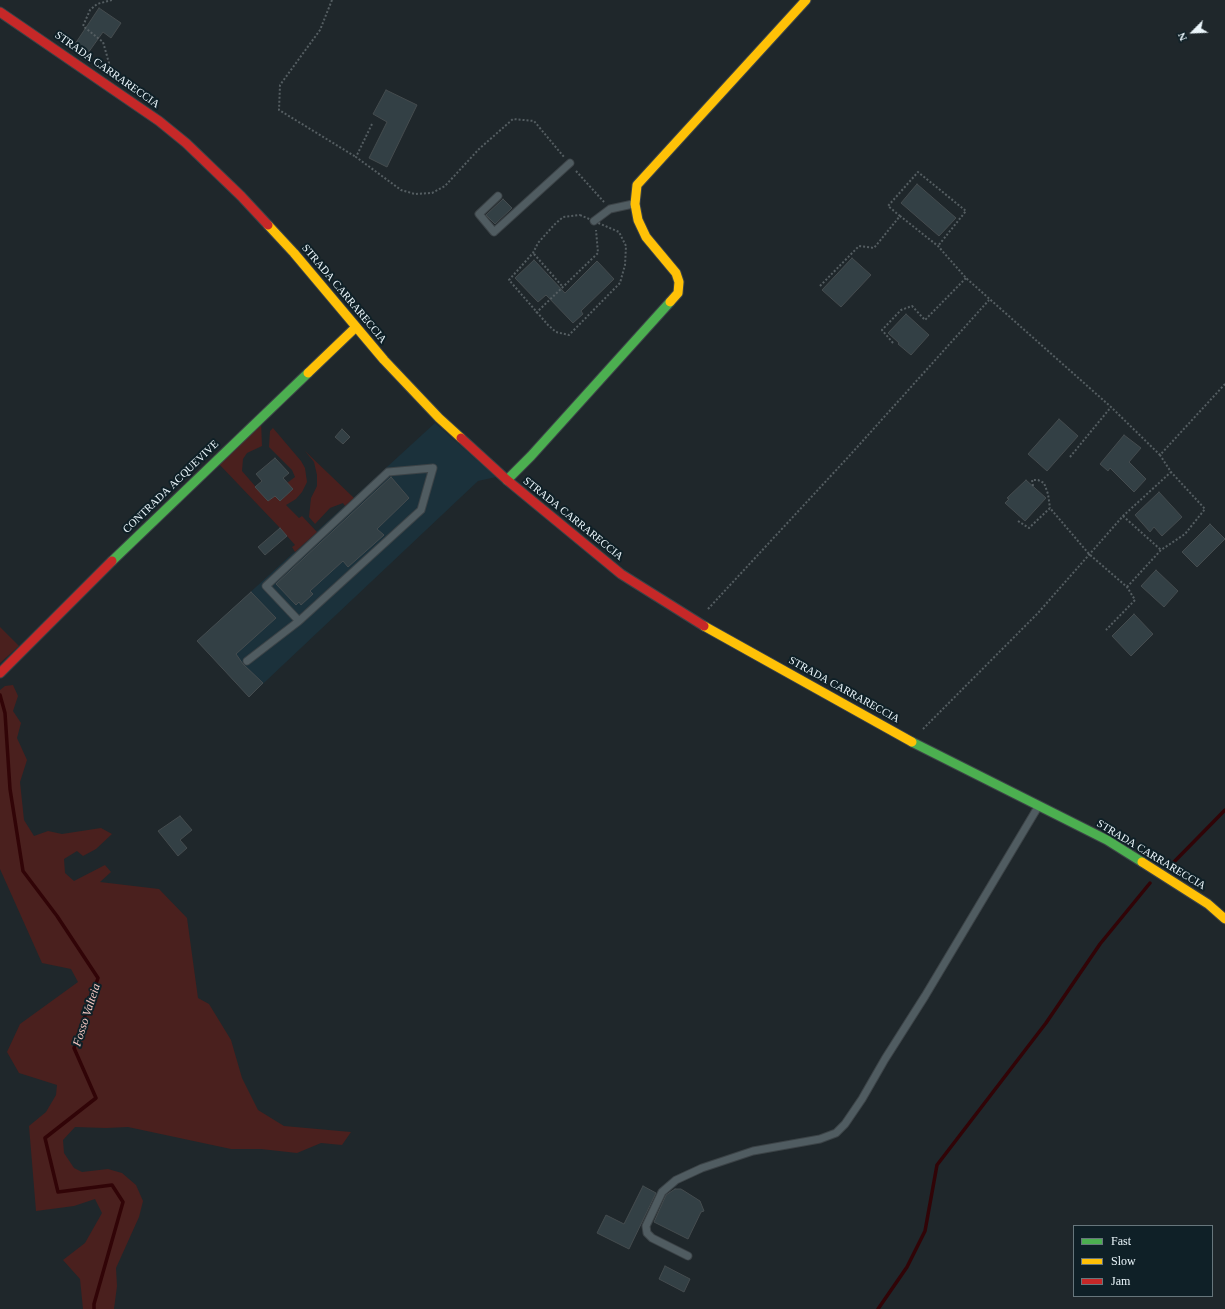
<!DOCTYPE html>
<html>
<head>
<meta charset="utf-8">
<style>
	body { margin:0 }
	#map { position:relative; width:1225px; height:1309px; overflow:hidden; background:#1f272b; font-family:"Times New Roman",serif }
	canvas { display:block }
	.legend { position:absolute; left:1073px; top:1225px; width:140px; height:72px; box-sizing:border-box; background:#0f2027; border:1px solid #67767c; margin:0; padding:5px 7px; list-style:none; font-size:12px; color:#ebf6fb }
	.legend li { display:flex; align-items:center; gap:8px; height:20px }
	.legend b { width:20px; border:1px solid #67767c }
	.north { position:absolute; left:1173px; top:12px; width:40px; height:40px; -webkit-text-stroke:3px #0f2027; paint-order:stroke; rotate:246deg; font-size:11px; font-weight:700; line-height:16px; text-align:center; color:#ebf6fb }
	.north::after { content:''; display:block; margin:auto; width:14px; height:18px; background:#ebf6fb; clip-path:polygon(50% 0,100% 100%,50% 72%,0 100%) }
</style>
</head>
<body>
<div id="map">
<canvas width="1225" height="1309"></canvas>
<ul class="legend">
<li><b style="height:5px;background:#4caf50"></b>Fast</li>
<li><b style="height:5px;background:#ffc107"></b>Slow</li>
<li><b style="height:5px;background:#c62828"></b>Jam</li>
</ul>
<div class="north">N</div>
</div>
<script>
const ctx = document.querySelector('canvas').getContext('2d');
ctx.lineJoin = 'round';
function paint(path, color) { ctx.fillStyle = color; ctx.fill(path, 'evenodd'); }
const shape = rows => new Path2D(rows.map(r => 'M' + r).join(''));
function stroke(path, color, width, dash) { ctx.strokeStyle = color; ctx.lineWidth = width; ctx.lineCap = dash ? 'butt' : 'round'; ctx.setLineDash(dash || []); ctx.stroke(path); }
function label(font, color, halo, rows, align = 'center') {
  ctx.font = font + ' "Times New Roman",serif'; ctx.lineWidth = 4; ctx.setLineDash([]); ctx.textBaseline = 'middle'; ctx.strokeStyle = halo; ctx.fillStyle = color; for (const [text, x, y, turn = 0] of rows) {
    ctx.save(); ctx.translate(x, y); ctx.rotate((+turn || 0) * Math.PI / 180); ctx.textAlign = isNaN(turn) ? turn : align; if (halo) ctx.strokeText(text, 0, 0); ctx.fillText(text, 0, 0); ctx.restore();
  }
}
paint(shape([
	[435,423,496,477,478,481,249,697,197,641]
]), '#1b313b');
paint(shape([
	[261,421,262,446,247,453,243,459,242,471,268,501,275,496,280,501,293,489,287,483,295,477,292,470,269,447,270,431,273,428,301,461,305,468,307,482,302,492,296,499,286,505,299,518,302,516,317,532,295,552,292,547,295,545,280,528,218,463],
	[305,451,354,498,345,506,343,503,330,508,315,524,309,517,311,498,317,486,317,475,314,462],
	[0,627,19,646,0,663],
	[13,685,18,696,13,711,21,723,17,738,27,760,20,782,24,820,34,836,48,831,62,834,101,828,112,834,96,849,83,856,77,851,64,859,65,873,74,881,105,865,111,872,100,882,159,889,187,918,198,998,209,1004,231,1040,242,1078,258,1110,284,1126,351,1132,342,1145,321,1143,297,1153,261,1149,231,1149,128,1127,106,1128,75,1127,63,1140,64,1153,74,1168,82,1172,108,1169,122,1173,136,1185,143,1201,139,1217,116,1268,117,1286,114,1309,83,1309,80,1279,63,1260,85,1243,102,1213,95,1199,74,1206,36,1211,29,1126,46,1112,56,1095,57,1085,19,1073,7,1052,20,1024,78,982,71,969,42,963,0,869,0,690,5,686]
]), '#4a201e');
stroke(shape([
	[0,695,5,713,10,789,23,871,57,916,98,978,74,1048,96,1098,45,1138,58,1192,112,1185,123,1202,94,1304,94,1309],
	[1170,866,1225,810],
	[878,1309,907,1267,925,1231,937,1165,1046,1023,1100,944,1150,883]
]), '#310407', 3.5);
const building = shape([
	[99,8,121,23,111,38,103,32,88,53,75,44,99,8],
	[386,90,417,105,387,167,369,158,387,122,373,114,386,90],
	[917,184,956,218,939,236,901,203,917,184],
	[503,199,512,208,495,224,486,215,503,199],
	[852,258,871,275,841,307,822,290,852,258],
	[534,260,565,293,597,261,614,279,581,311,583,314,573,323,546,295,538,302,515,278,534,260],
	[906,314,929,335,911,355,898,344,899,343,888,333,906,314],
	[1059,419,1078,436,1047,471,1028,454,1059,419],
	[342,429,350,437,343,444,335,437,342,429],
	[1124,435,1141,448,1129,462,1146,479,1134,492,1110,468,1108,471,1100,464,1124,435],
	[275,458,289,473,283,478,293,489,280,501,275,496,268,501,255,487,262,481,256,474,275,458],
	[391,477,409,498,377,529,384,535,348,567,343,561,310,591,313,594,301,605,299,602,296,605,276,584,391,477],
	[1026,480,1046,498,1025,521,1005,503,1009,499,1007,498,1026,480],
	[1159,492,1182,517,1162,536,1154,527,1150,532,1135,515,1159,492],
	[1210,524,1225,539,1197,567,1182,552,1210,524],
	[280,528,287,536,265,555,258,547,280,528],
	[1156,570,1178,591,1164,607,1141,586,1156,570],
	[251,592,276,618,236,654,243,664,263,683,249,697,197,641,251,592],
	[1134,614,1153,634,1131,656,1112,636,1134,614],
	[180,816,192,830,180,840,187,848,178,856,158,831,180,816],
	[643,1186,656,1193,629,1249,597,1233,606,1215,624,1224,643,1186],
	[675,1189,681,1189,700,1201,704,1211,701,1212,688,1239,654,1222,666,1195,675,1189],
	[665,1266,690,1279,684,1292,659,1279,665,1266]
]);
paint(building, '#334045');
stroke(building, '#454c4f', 1);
const lane = shape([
	[498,196,479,214,494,232,570,163],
	[594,221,610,209,633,204],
	[433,468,421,510,299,621,266,586,388,472,433,468],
	[247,661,299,621],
	[688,1256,652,1238,647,1233,646,1226,662,1192,676,1180,702,1168,753,1151,820,1139,836,1133,845,1124,862,1099,885,1059,925,996,1038,807]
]);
const fast = shape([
	[507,480,531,456,670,302],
	[112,561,308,373],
	[912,742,1107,840,1142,862]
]);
const slow = shape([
	[268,225,294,253,384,360,439,418,461,438],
	[670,302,678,293,679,282,676,273,646,237,638,220,635,204,637,185,806,0],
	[308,373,356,327],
	[704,626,912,742],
	[1142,862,1208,904,1225,919]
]);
const jam = shape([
	[0,12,159,121,186,143,241,196,268,225],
	[461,438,507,480,621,574,704,626],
	[0,673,112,561]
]);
stroke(lane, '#3c4347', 9);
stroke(fast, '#3c4347', 11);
stroke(slow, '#3c4347', 11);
stroke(jam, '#3c4347', 11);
stroke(shape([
	[332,0,320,30,280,85,279,110,356,157],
	[107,67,109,63,103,42,83,26,90,10,97,4,112,0],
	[372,124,356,157,401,190,415,194,432,193,445,186,479,149,513,119,534,121,564,157],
	[576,171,604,202],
	[580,215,619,232,626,246,625,265,620,283,569,335,556,332,548,325,509,280,533,253,538,243,554,225,563,217,580,215],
	[900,216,888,206,918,172,966,211,938,246],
	[534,254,563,287],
	[820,286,859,246,874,248,900,216,938,246,966,278,1111,407,1160,455],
	[536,313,598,253,596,230],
	[893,343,882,330,901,310,912,306,925,320,966,278],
	[1070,457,1111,407],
	[1033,486,1032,480,1038,480,1044,483,1048,494,1050,508],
	[1123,516,1161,550],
	[1018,521,1029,528,1050,508,1089,554,1127,587,1135,600,1106,630],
	[1127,587,1161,550,1185,534,1205,509,1171,472],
	[708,609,851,454,989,300],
	[923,729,1038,613,1123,516,1171,472,1160,455,1225,384]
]), '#555e62', 2, [2, 2]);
stroke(lane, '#505c61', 7);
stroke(fast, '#4caf50', 9);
stroke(slow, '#ffc107', 9);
stroke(jam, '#c62828', 9);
label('11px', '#ebf6fb', '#0f2027', [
	["STRADA CARRARECCIA",107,70,35],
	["STRADA CARRARECCIA",344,294,50],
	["CONTRADA ACQUEVIVE",171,487,-44],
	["STRADA CARRARECCIA",573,519,39],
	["STRADA CARRARECCIA",844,690,29],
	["STRADA CARRARECCIA",1151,855,31]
]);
label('italic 12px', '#f7c9c4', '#0f2027', [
	["Fosso Valteia",87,1015,-72]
]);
</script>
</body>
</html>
